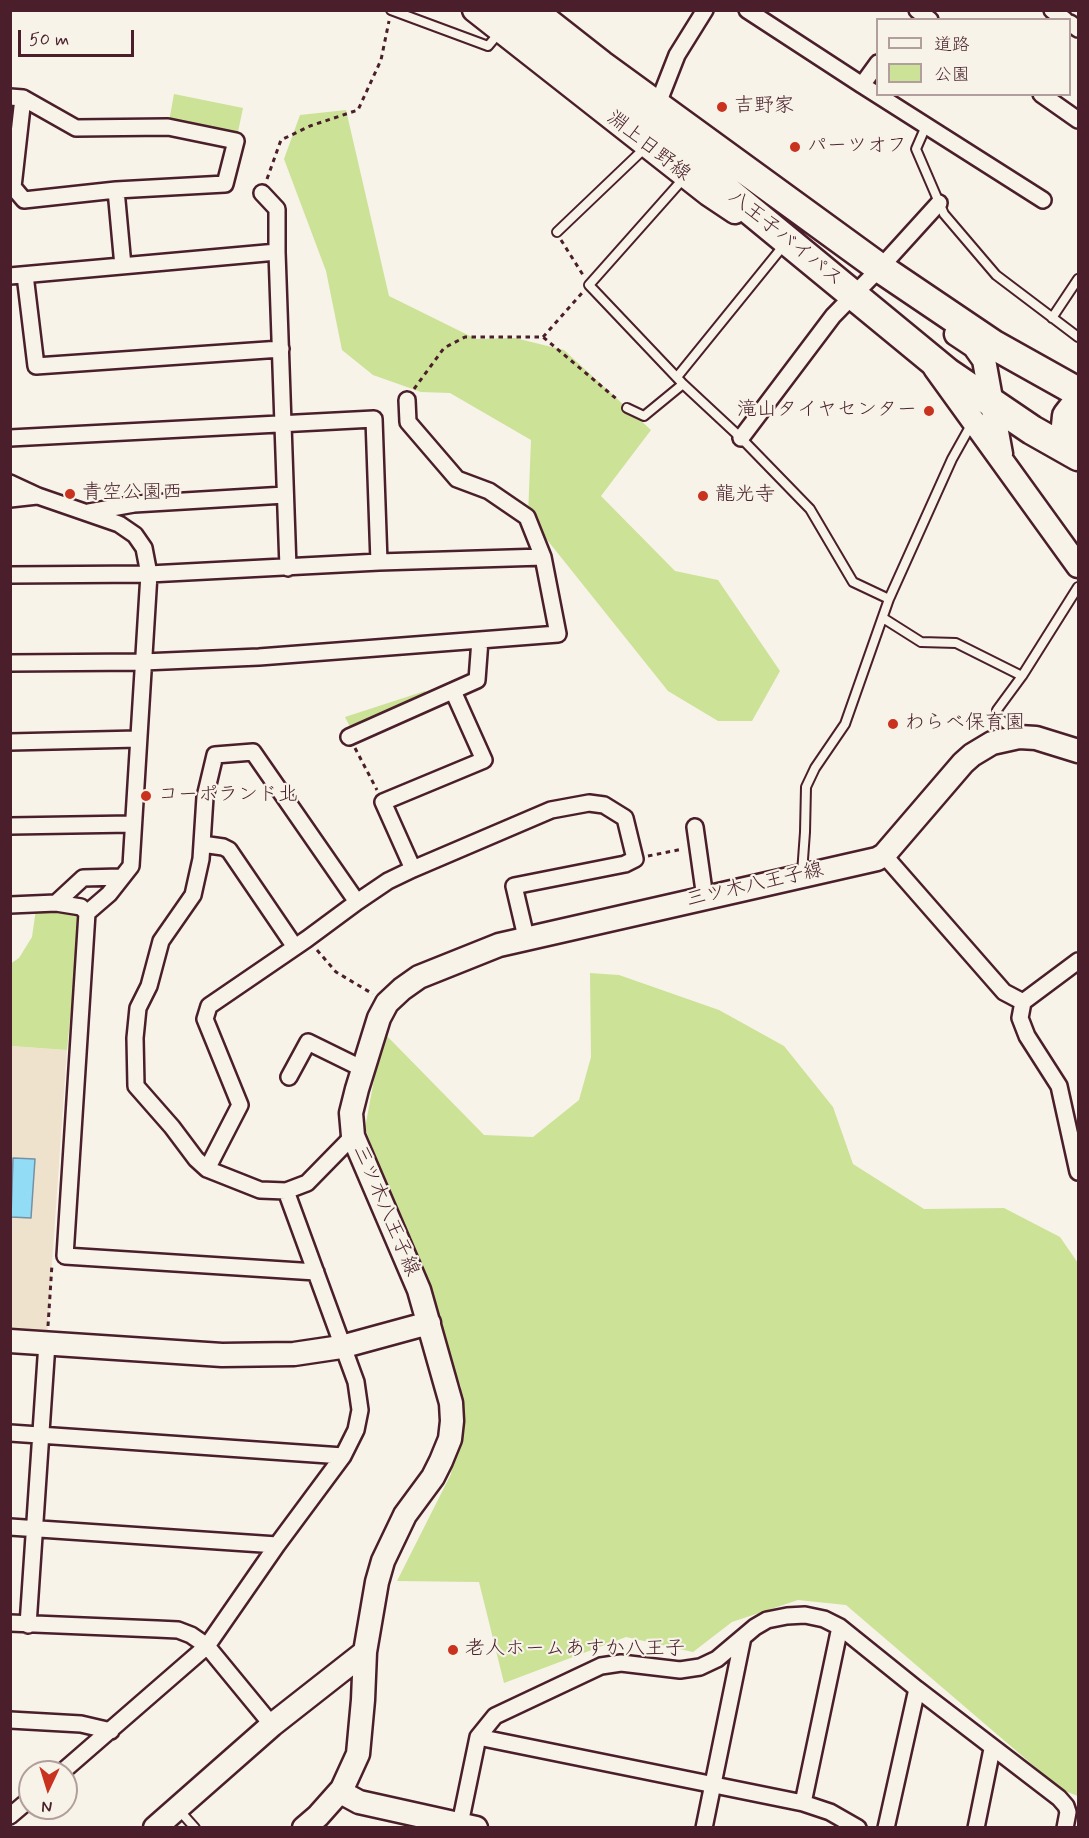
<!DOCTYPE html>
<html>
<head>
<meta charset="utf-8">
<style>
	body { margin:0 }
	#map { position:relative; width:1089px; height:1838px; overflow:hidden; background:#f7f3e8; font-family:Mynerve,"Klee One",sans-serif }
	canvas { display:block }
	.frame { position:absolute; inset:0; border:12px solid #4a1f2b; pointer-events:none }
	.legend { position:absolute; left:876px; top:18px; width:195px; height:78px; box-sizing:border-box; background:#f7f3e8; border:2px solid #b29e9c; margin:0; padding:8px 10px; list-style:none; font-size:18px; color:#4a1f2b }
	.legend li { display:flex; align-items:center; gap:12px; height:30px }
	.legend b { width:30px; border:2px solid #b29e9c }
	.north { position:absolute; left:18px; top:1760px; width:60px; height:60px; box-sizing:border-box; background:#f7f3e8; border:2px solid #b29e9c; border-radius:50%; rotate:184deg; font-size:16px; font-weight:700; line-height:24px; text-align:center; color:#4a1f2b }
	.north::after { content:''; display:block; margin:auto; width:21px; height:27px; background:#c8321e; clip-path:polygon(50% 0,100% 100%,50% 72%,0 100%) }
	.scale { position:absolute; left:18px; top:30px; width:116px; height:27px; box-sizing:border-box; border:3px solid #4a1f2b; border-top:0; padding-left:8px; font-size:18px; line-height:21px; white-space:nowrap; color:#4a1f2b; -webkit-text-stroke:4px #f7f3e8; paint-order:stroke }
</style>
</head>
<body>
<div id="map">
<canvas width="1089" height="1838"></canvas>
<div class="frame"></div>
<ul class="legend">
<li><b style="height:8px;background:#f7f3e8"></b>道路</li>
<li><b style="height:16px;background:#cbe297"></b>公園</li>
</ul>
<div class="north">N</div>
<div class="scale">50 m</div>
</div>
<script>
const ctx = document.querySelector('canvas').getContext('2d');
ctx.lineJoin = 'round';
function paint(path, color) { ctx.fillStyle = color; ctx.fill(path, 'evenodd'); }
const shape = rows => new Path2D(rows.map(r => 'M' + r).join(''));
function stroke(path, color, width, dash) { ctx.strokeStyle = color; ctx.lineWidth = width; ctx.lineCap = dash ? 'butt' : 'round'; ctx.setLineDash(dash || []); ctx.stroke(path); }
function label(font, color, halo, rows, align = 'center') {
  ctx.font = font + ' Mynerve,"Klee One",sans-serif'; ctx.lineWidth = 4.5; ctx.setLineDash([]); ctx.textBaseline = 'middle'; ctx.strokeStyle = halo; ctx.fillStyle = color; for (const [text, x, y, turn = 0] of rows) {
    ctx.save(); ctx.translate(x, y); ctx.rotate((+turn || 0) * Math.PI / 180); ctx.textAlign = isNaN(turn) ? turn : align; if (halo) ctx.strokeText(text, 0, 0); ctx.fillText(text, 0, 0); ctx.restore();
  }
}
paint(shape([
	[10,1046,67,1050,47,1335,11,1332]
]), '#eee2cd');
paint(shape([
	[174,94,243,108,236,141,168,127],
	[346,110,389,296,476,339,515,338,564,350,651,430,601,496,675,571,718,580,780,671,752,721,718,721,668,691,528,516,531,440,450,393,421,392,373,375,342,350,326,271,284,159,300,115],
	[425,691,431,700,354,735,345,717],
	[36,909,76,912,80,918,67,1050,11,1046,10,964,19,958,32,937],
	[590,973,619,975,719,1010,784,1046,833,1107,853,1164,924,1209,1004,1208,1060,1237,1078,1263,1078,1796,1062,1790,846,1605,798,1600,732,1622,693,1652,626,1637,504,1683,479,1582,397,1581,451,1474,461,1387,365,1128,383,1032,484,1135,533,1137,579,1100,591,1057]
]), '#cbe297');
const water = shape([
	[13,1158,35,1159,31,1218,11,1217,13,1158]
]);
paint(water, '#93dcf5');
stroke(water, '#7690a4', 1.5);
const lane = shape([
	[391,10,488,46,499,33],
	[926,126,916,149,944,214,996,275,1078,337],
	[557,232,646,147],
	[1052,318,1078,279],
	[677,377,784,245],
	[683,384,589,285,684,178],
	[627,408,644,416,683,384,741,438,810,509,853,582,889,599],
	[883,618,921,642,956,643,1022,676],
	[1018,735,999,718,997,710,1022,676,1078,587],
	[802,873,805,832,806,787,815,768,845,724,889,599,952,459,971,425],
	[178,1809,195,1828]
]);
const street = shape([
	[747,10,862,85,878,63],
	[917,10,930,20],
	[1052,10,1065,20],
	[1070,23,1078,29],
	[862,85,1043,200],
	[1041,94,1078,120],
	[10,97,23,98,76,128,168,127,236,141,225,184,116,190,24,200,13,187,23,98],
	[657,106,677,55,705,10],
	[116,190,123,266],
	[262,193,277,209,277,252],
	[25,275,36,366,281,349],
	[10,276,277,252,288,568],
	[10,438,374,419,379,562,543,557],
	[741,438,833,316,880,268,939,203],
	[10,483,38,496,119,524,135,535,144,548,149,574,131,866,109,894,87,913,81,907,56,903,10,905],
	[10,499,37,496],
	[89,512,134,504,285,495],
	[10,575,149,574,379,562],
	[10,663,143,662,259,657,558,634,543,557,527,517,489,491,457,479,408,422,407,400],
	[349,737,477,680,480,640],
	[10,742,138,739],
	[10,826,132,824],
	[695,827,705,898],
	[202,844,223,847,229,850,295,947],
	[884,855,1004,992,1023,1002,1078,961],
	[413,869,383,802,484,760,453,691],
	[56,903,83,878,121,877],
	[87,913,65,1256,316,1272],
	[1023,1002,1020,1018,1027,1036,1059,1086,1078,1172],
	[289,1077,308,1042,363,1069],
	[353,1136,307,1183,286,1191,260,1190,207,1169,196,1159,172,1127,136,1086,135,1038,138,1008,149,986,161,941,193,895,201,859,205,797,215,755,253,752,357,902],
	[207,1169,240,1105,205,1019,209,1006,307,939,357,902,388,881,413,869,551,810,589,803,604,805,625,818,635,859,625,864,514,886,526,937],
	[10,1433,343,1456],
	[10,1527,277,1545],
	[10,1623,157,1629,178,1630,191,1635,207,1646,272,1725],
	[28,1625,47,1343],
	[10,1720,81,1724,111,1731],
	[478,1737,803,1803,830,1812,858,1828],
	[62,1772,207,1646,277,1545,343,1456,356,1430,360,1410,356,1382,286,1191],
	[803,1803,840,1627],
	[10,1816,30,1799],
	[460,1824,478,1737,495,1716,601,1666,621,1663,680,1670,700,1667,717,1659,755,1627,767,1620,787,1616,805,1615,824,1619,840,1627,917,1689,1059,1798,1066,1806,1068,1812,1065,1828],
	[704,1828,743,1637],
	[886,1828,917,1689],
	[976,1828,992,1749]
]);
const secondary = shape([
	[474,10,708,194,735,212],
	[956,334,974,346,984,360,1001,454],
	[935,368,1078,566],
	[10,1341,222,1355,294,1354,341,1347,429,1323],
	[342,1789,348,1796,359,1802,476,1828],
	[155,1828,272,1725,365,1652],
	[304,1828,318,1816,342,1789,358,1754,363,1700,365,1652,377,1582,383,1561,405,1515,433,1477,441,1461,450,1439,452,1421,451,1403,419,1290,353,1136,351,1113,357,1089,379,1018,387,1003,402,989,419,977,499,945,877,859,884,855,963,763,972,755,992,743,1019,737,1036,738,1078,751]
]);
const highway = shape([
	[499,10,705,173,948,373,1032,430,1078,456],
	[531,10,601,65,880,268,994,345,1078,392],
	[1078,405,1074,407,1067,416,1066,426,1070,435,1078,442]
]);
stroke(lane, '#4a1f2b', 12);
stroke(street, '#4a1f2b', 20);
stroke(secondary, '#4a1f2b', 27);
stroke(highway, '#4a1f2b', 33);
stroke(shape([
	[267,179,281,140,310,126,358,110,381,60,389,21],
	[561,240,583,275],
	[543,337,582,293],
	[414,389,444,348,465,337,543,337,619,401],
	[355,748,377,790],
	[648,856,683,849],
	[317,950,336,972,373,994],
	[48,1326,52,1264]
]), '#4a1f2b', 3, [4.5, 4.5]);
stroke(lane, '#f7f3e8', 8);
stroke(street, '#f7f3e8', 15);
stroke(secondary, '#f7f3e8', 22);
stroke(highway, '#f7f3e8', 28);
for (const [x, y, r, color] of [
	[722,107,6,"#c8321e"],
	[795,147,6,"#c8321e"],
	[929,411,6,"#c8321e"],
	[70,494,6,"#c8321e"],
	[703,496,6,"#c8321e"],
	[893,724,6,"#c8321e"],
	[146,796,6,"#c8321e"],
	[453,1650,6,"#c8321e"]
]) { const dot = new Path2D(); dot.arc(x, y, r, 0, 2 * Math.PI); ctx.fillStyle = color; ctx.fill(dot); stroke(dot, '#f7f3e8', 2); }
label('20px', '#4a1f2b', '#f7f3e8', [
	["吉野家",734,107],
	["パーツオフ",807,147],
	["滝山タイヤセンター",917,411,"right"],
	["青空公園西",82,494],
	["龍光寺",715,496],
	["わらべ保育園",905,724],
	["コーポランド北",158,796],
	["老人ホームあすか八王子",465,1650]
], 'left');
label('20px', '#4a1f2b', '#f7f3e8', [
	["淵上日野線",648,147,38],
	["八王子バイパス",785,239,39],
	["三ツ木八王子線",755,886,-13],
	["三ツ木八王子線",385,1211,67]
]);
</script>
</body>
</html>
